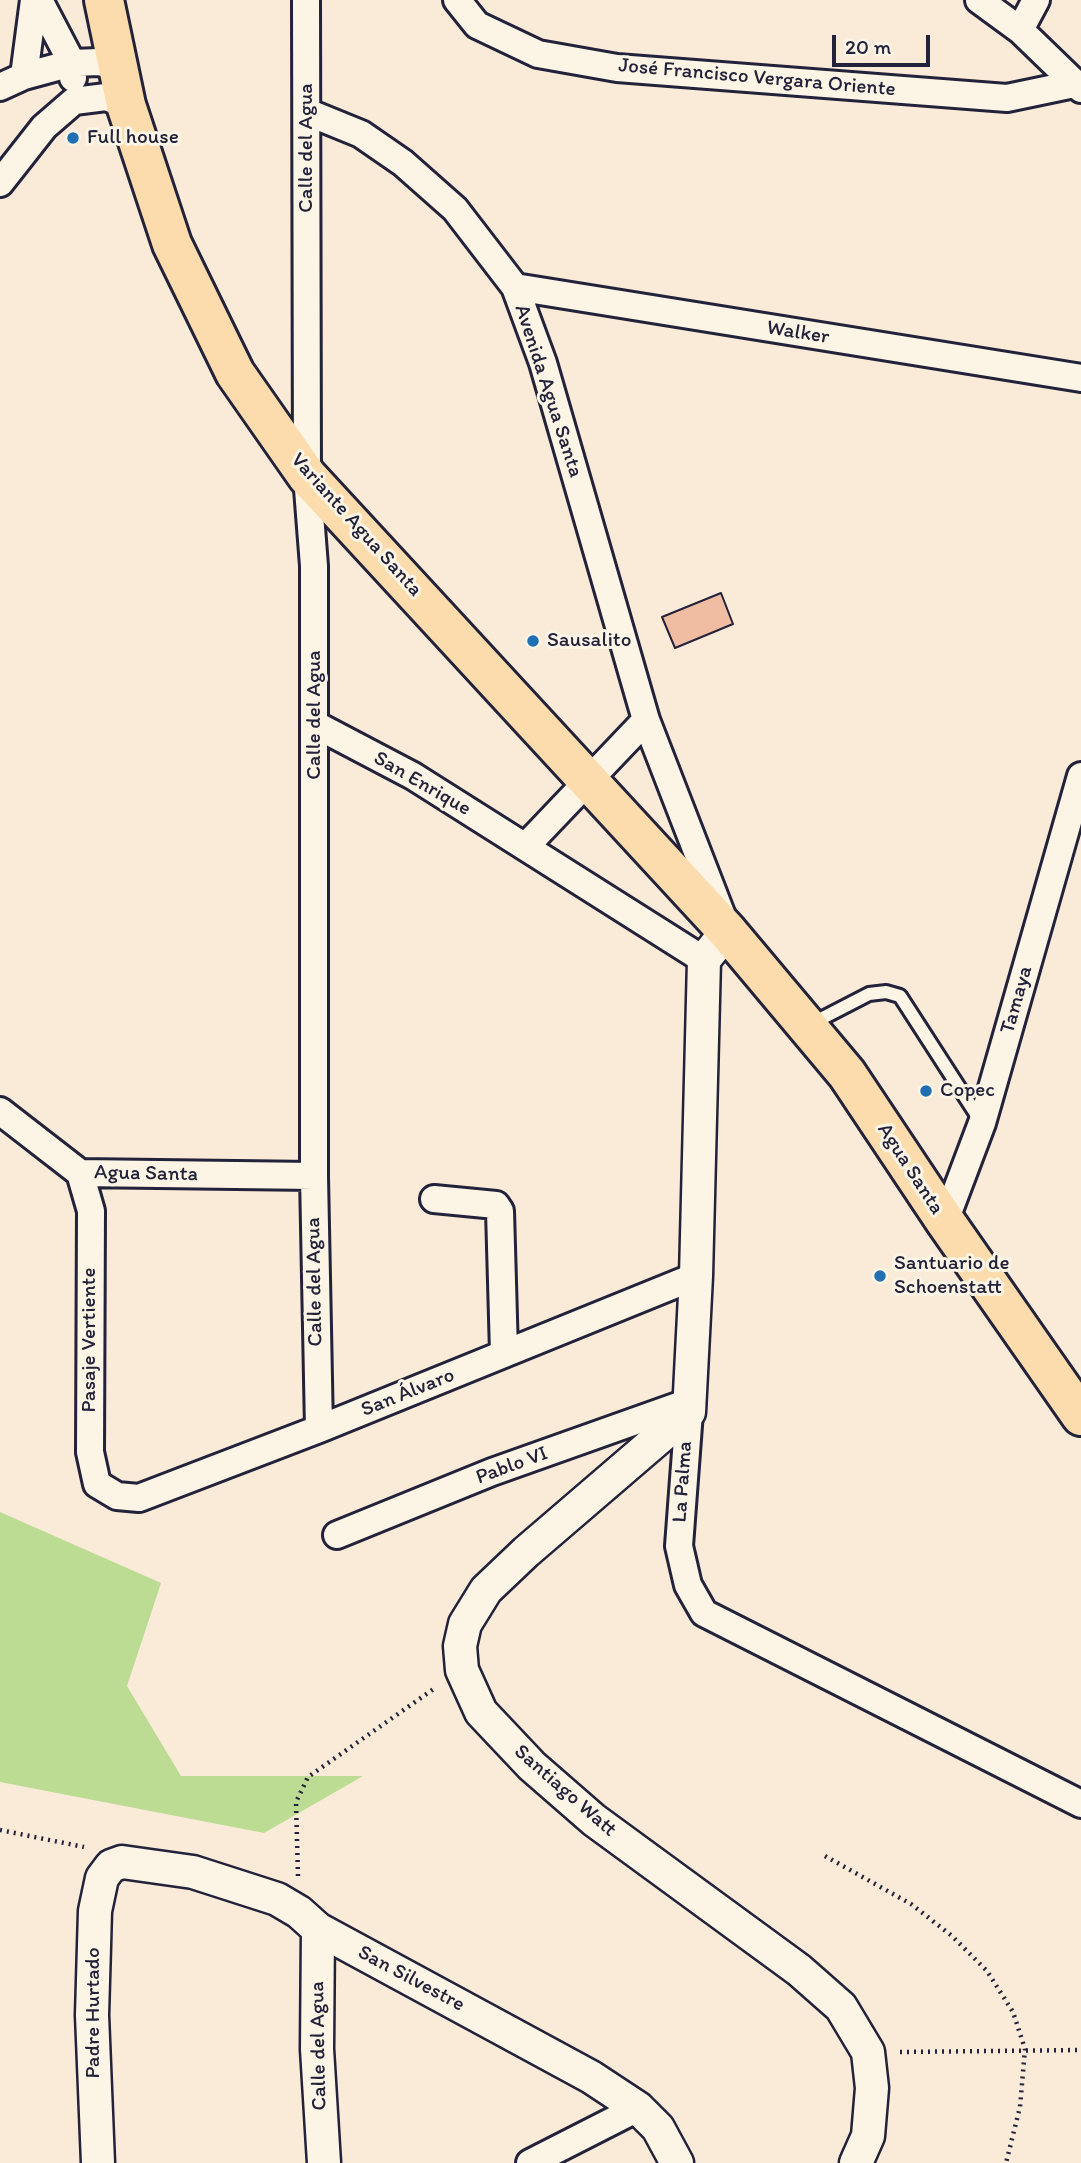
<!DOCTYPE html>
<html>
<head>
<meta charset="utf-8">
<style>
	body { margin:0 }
	#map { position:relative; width:1081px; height:2163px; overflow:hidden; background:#faead8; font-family:Itim,sans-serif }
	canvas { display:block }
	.scale { position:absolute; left:832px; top:35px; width:98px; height:32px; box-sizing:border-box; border:4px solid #22223b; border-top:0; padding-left:9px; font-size:21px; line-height:24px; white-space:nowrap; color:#22223b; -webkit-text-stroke:5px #fcf5e5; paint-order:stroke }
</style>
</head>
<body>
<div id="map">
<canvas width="1081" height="2163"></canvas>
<div class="scale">20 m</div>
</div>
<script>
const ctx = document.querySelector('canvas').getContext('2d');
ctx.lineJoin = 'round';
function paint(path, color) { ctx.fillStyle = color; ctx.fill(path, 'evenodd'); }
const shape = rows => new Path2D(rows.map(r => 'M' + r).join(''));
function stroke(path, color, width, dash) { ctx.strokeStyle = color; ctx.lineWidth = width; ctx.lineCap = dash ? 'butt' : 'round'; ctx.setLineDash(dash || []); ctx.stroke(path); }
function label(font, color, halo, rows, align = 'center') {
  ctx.font = font + ' Itim,sans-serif'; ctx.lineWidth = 6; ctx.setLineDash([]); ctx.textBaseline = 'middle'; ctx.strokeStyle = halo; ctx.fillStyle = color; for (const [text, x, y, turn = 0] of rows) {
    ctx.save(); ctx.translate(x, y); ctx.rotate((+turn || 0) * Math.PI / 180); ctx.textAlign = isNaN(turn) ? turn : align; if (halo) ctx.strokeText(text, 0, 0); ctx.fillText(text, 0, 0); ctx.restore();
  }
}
paint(shape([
	[0,1512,161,1583,127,1686,181,1776,363,1776,264,1833,0,1782]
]), '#bcdc94');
const building = shape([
	[721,593,733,624,675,648,662,617,721,593]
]);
paint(building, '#f0bda2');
stroke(building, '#22223b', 2);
const service = shape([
	[811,1024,869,994,886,992,900,996,980,1120]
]);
const minor = shape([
	[39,0,72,63,73,78],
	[306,0,307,476,314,566,314,1176,319,1429],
	[457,0,477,25,538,54,617,68,1007,98,1074,84],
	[979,0,1020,30],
	[1036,0,1020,30,1081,89],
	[24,76,34,0],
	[0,87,24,76,72,63,99,62,117,67],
	[307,112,361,134,403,163,455,209,515,287,543,363,646,720,722,916],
	[0,183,44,127,74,101,106,97,126,105],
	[515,287,1081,378],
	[316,725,413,776,704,960],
	[527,845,646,720],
	[0,1111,80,1173,314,1176],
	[80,1173,91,1211,90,1452,97,1484,117,1496,139,1498,319,1429,696,1276],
	[434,1199,496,1205,500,1211,504,1353],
	[945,1221,982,1123,1081,776],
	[689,1412,679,1546,688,1585,704,1613,1081,1804],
	[337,1535,492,1472,689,1402],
	[530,2163,638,2108]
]);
const tertiary = shape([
	[727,931,704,960,696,1276,689,1412,526,1552,486,1590,465,1624,460,1646,462,1670,481,1712,532,1766,594,1820,799,1970,841,2007,868,2052,872,2088,868,2136,856,2163],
	[318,1929,317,2049,324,2163],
	[98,2163,92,2015,95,1911,102,1878,111,1866,122,1862,193,1872,277,1899,299,1912,318,1929,591,2077,638,2108,658,2128,677,2163]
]);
const primary = shape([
	[104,0,126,105,172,244,235,373,307,476,727,931,847,1074,945,1221,1081,1416]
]);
stroke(service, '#22223b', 18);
stroke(minor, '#22223b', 32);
stroke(tertiary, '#22223b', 37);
stroke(primary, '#22223b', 44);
stroke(shape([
	[0,1830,84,1847],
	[825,1856,911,1904,952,1936,987,1971,1013,2012,1025,2049,1020,2107,1006,2163],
	[298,1876,296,1802,308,1777,435,1688],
	[900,2052,1081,2050]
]), '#22223b', 4.5, [2, 5]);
stroke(service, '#fcf5e5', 12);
stroke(minor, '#fcf5e5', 26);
stroke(tertiary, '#fcf5e5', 32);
stroke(primary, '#fcdcac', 38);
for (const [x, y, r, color] of [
	[73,138,7,"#1f6fb2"],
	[533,641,7,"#1f6fb2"],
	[926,1091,7,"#1f6fb2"],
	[880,1276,7,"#1f6fb2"]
]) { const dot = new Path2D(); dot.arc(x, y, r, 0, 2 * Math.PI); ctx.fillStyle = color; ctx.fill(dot); stroke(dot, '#fcf5e5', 2.5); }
label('21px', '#22223b', '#fcf5e5', [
	["José Francisco Vergara Oriente",757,78,5],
	["Calle del Agua",307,148,-90],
	["Walker",798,333,9],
	["Avenida Agua Santa",548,391,72],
	["Variante Agua Santa",356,525,48],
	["Calle del Agua",315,715,-90],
	["San Enrique",422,784,30],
	["Tamaya",1017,1000,-74],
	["Agua Santa",910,1169,57],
	["Agua Santa",146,1174,1],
	["Calle del Agua",315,1282,-91],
	["Pasaje Vertiente",90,1340,-90],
	["San Álvaro",408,1393,-22],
	["Pablo VI",512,1466,-20],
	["La Palma",683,1482,-86],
	["Santiago Watt",565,1791,41],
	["San Silvestre",411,1979,28],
	["Padre Hurtado",94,2013,-90],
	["Calle del Agua",319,2046,-91]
]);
label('21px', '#22223b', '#fcf5e5', [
	["Full house",87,138],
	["Sausalito",547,641],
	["Copec",940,1091],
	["Santuario de",894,1264],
	["Schoenstatt",894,1288]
], 'left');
</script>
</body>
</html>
